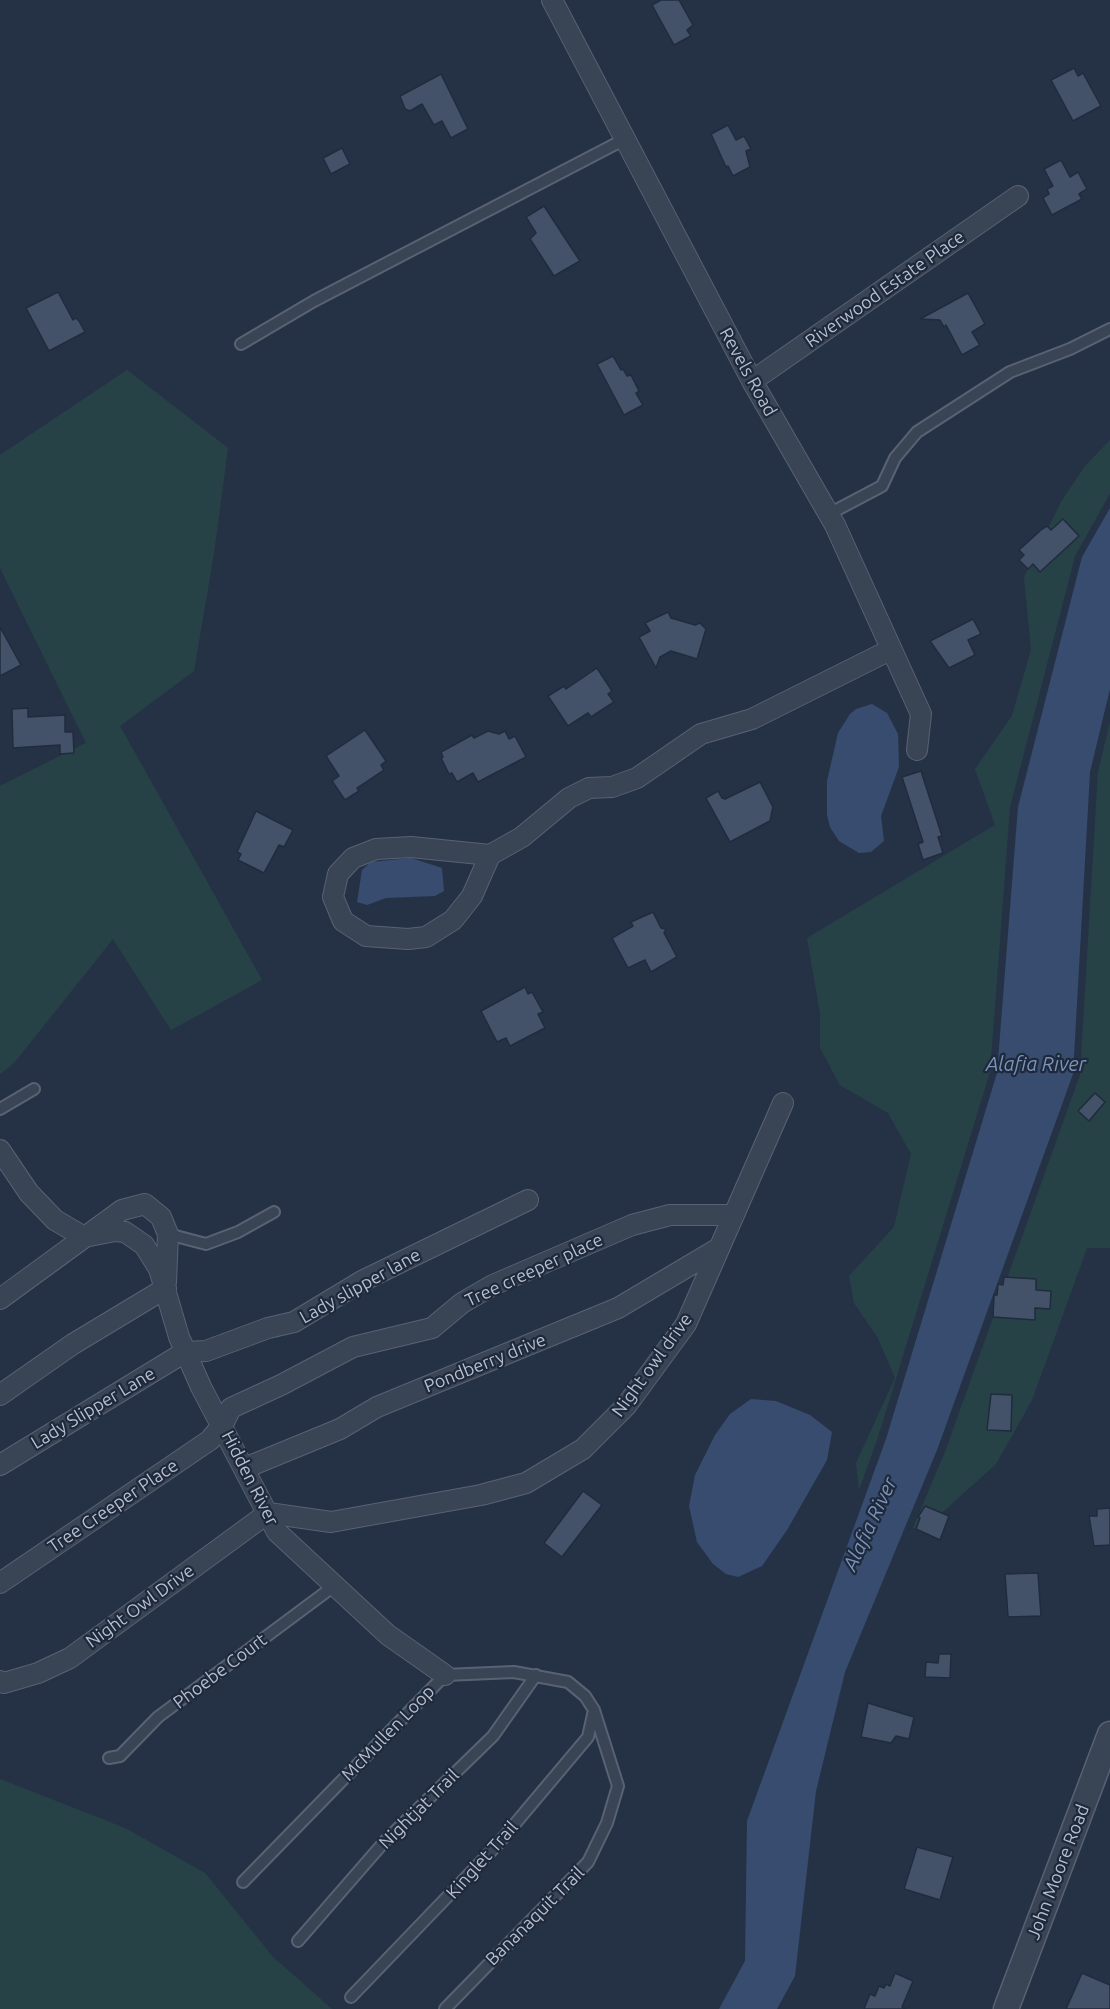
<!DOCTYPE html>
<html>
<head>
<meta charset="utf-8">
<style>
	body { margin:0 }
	canvas { display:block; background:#253246 }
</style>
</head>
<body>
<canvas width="1110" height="2009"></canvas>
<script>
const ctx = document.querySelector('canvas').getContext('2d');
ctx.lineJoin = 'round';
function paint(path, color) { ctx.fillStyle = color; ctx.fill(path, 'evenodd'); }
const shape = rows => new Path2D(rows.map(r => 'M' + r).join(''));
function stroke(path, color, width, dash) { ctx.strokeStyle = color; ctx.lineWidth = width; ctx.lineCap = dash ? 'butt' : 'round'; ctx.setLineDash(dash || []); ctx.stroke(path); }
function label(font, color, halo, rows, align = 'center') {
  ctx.font = font + ' Ubuntu,sans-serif'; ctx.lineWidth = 4.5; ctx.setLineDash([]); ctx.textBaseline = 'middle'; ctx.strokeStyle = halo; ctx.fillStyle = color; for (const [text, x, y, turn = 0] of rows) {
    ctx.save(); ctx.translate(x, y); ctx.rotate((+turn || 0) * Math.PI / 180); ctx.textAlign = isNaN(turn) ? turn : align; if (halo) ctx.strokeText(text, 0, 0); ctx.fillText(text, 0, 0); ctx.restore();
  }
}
paint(shape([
	[127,370,228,448,214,553,194,671,120,726,262,980,171,1030,113,939,14,1063,0,1074,0,786,86,743,0,568,0,455],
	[1110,440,1110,493,1075,556,1010,807,990,1072,878,1437,859,1490,856,1463,895,1378,878,1338,854,1303,849,1276,894,1227,911,1154,888,1113,840,1085,820,1048,820,1013,807,938,995,825,975,769,1012,716,1031,650,1024,577,1061,502,1085,466],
	[1110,722,1110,1248,1087,1248,1032,1400,996,1464,926,1527,913,1528,945,1452,1080,1075,1098,772],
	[0,1779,125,1828,205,1873,273,1957,332,2009,0,2009]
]), '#274247');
paint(shape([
	[1110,508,1110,689,1090,772,1073,1074,937,1450,845,1672,816,1791,795,1976,777,2009,719,2009,745,1961,747,1821,886,1439,997,1073,1018,807,1082,557],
	[872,704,887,713,898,734,899,767,881,816,884,841,871,852,859,853,839,841,830,827,827,815,827,781,838,733,850,714,856,709],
	[411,858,442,868,444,891,435,896,386,898,367,905,357,902,362,870,371,862],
	[751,1399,776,1401,810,1415,832,1432,827,1460,787,1530,762,1566,738,1577,726,1574,713,1564,697,1542,689,1506,695,1475,715,1435,730,1414]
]), '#374c6f');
const building = shape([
	[661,0,679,0,693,25,687,30,691,36,674,45,652,5,661,0],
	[1074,68,1078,76,1083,73,1101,106,1073,121,1051,80,1074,68],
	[441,74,468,129,451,138,442,121,434,125,422,104,410,111,405,109,400,96,441,74],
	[728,125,736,140,744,136,751,149,746,151,750,167,733,176,728,166,726,167,711,134,728,125],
	[342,148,350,164,331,174,323,158,342,148],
	[1061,160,1070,177,1078,172,1087,189,1079,194,1082,199,1052,215,1043,198,1049,194,1047,189,1053,186,1044,169,1061,160],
	[544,206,580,261,554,276,530,239,536,233,526,217,544,206],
	[58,292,73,320,76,318,79,321,85,332,49,351,26,308,58,292],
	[968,293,985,324,972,332,980,345,962,355,946,325,944,327,940,320,920,319,968,293],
	[613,356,621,370,623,369,627,376,631,375,639,391,636,393,643,405,624,415,597,364,613,356],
	[1063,519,1079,536,1040,572,1033,564,1028,569,1019,560,1024,555,1019,550,1042,529,1047,526,1051,530,1063,519],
	[668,612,671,618,695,625,700,623,706,629,697,659,671,651,660,657,656,668,639,637,650,631,645,623,668,612],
	[973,619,981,634,968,640,975,655,949,668,930,641,973,619],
	[0,627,21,665,0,676,0,627],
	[597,668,612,691,608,694,614,702,591,717,588,713,568,726,548,696,564,686,566,689,597,668],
	[28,708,28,717,65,715,65,732,73,732,74,753,60,754,60,745,13,748,12,709,28,708],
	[365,730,386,761,381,765,384,770,357,788,359,791,345,800,332,781,339,776,326,756,365,730],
	[488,731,499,734,505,731,509,739,515,736,526,757,478,782,473,773,457,782,452,773,449,774,441,758,443,757,441,752,472,735,474,738,488,731],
	[921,771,942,836,938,837,943,853,923,860,918,844,923,842,902,777,921,771],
	[760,782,773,807,770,821,730,842,706,798,718,791,722,798,725,799,760,782],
	[256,811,293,830,284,847,279,845,264,873,238,860,241,854,237,852,256,811],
	[653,912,661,928,666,929,664,933,677,957,651,972,645,960,628,968,612,938,633,926,631,922,653,912],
	[525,987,528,994,532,992,543,1012,538,1014,545,1028,510,1046,506,1038,497,1042,481,1011,525,987],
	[1095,1093,1105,1102,1089,1121,1078,1111,1095,1093],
	[1004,1277,1036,1279,1036,1290,1051,1291,1050,1309,1035,1308,1035,1320,993,1317,994,1295,997,1295,998,1284,1003,1285,1004,1277],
	[991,1394,1012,1395,1011,1431,987,1430,991,1394],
	[583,1491,602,1505,562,1557,544,1543,583,1491],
	[925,1506,949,1516,940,1540,916,1529,920,1518,918,1517,925,1506],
	[1110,1508,1110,1545,1094,1546,1089,1516,1097,1516,1097,1509,1110,1508],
	[1038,1573,1041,1616,1008,1617,1005,1574,1038,1573],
	[939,1654,951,1654,950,1678,925,1677,926,1662,938,1663,939,1654],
	[868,1703,914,1717,909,1739,896,1736,891,1743,861,1737,868,1703],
	[917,1847,953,1857,940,1900,904,1889,917,1847],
	[895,1973,913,1981,902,2007,906,2009,864,2009,870,1994,875,1996,879,1986,884,1988,886,1984,890,1986,895,1973],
	[1082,1973,1110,1985,1110,2009,1066,2009,1082,1973]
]);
paint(building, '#435169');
stroke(building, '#202b3d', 1.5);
const service = shape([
	[241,344,314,301,625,139],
	[829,514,882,486,895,458,917,432,1010,372,1070,349,1110,329],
	[0,1109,34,1089],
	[168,1234,206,1244,238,1232,274,1212],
	[109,1758,120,1756,158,1717,334,1586],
	[243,1882,445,1675,514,1672,568,1682,585,1696,594,1710,618,1786,607,1823,588,1862,445,2009],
	[298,1941,385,1841,493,1736,536,1675],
	[351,1997,498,1844,588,1737,594,1710]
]);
const minor = shape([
	[552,0,752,381,835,525,921,714,917,750],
	[752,381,1018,196],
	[490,855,472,896,453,920,426,937,408,939,366,936,343,921,333,897,338,874,353,858,376,849,411,847,490,855,522,837,569,798,589,788,612,787,637,778,701,734,752,719,890,650],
	[0,1150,29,1193,55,1220,84,1237],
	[84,1237,115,1231,125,1232,144,1245,159,1269,179,1337,201,1387,277,1532,388,1635,445,1675],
	[0,1299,122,1210,145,1204,161,1217,168,1234,166,1282],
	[0,1395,73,1344,166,1288],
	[0,1465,185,1352,206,1351,268,1328,294,1322,362,1281,528,1200],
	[245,1468,340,1429,377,1407,618,1308,719,1248],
	[0,1583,210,1440,223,1424,231,1408,281,1385,353,1347,432,1328,462,1303,493,1285,632,1225,670,1215,734,1215],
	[0,1681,4,1683,38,1673,70,1658,268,1513,331,1522,481,1495,526,1483,583,1449,626,1406,686,1324,783,1103]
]);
const tertiary = shape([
	[1006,2009,1110,1734]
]);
stroke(service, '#586273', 14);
stroke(minor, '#586273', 22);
stroke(tertiary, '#586273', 27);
stroke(service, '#394455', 10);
stroke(minor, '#394455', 20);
stroke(tertiary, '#394455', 24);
label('18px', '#b7bfcf', '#1e293b', [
	["Riverwood Estate Place",885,289,-35],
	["Revels Road",748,372,61],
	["Tree creeper place",534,1270,-25],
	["Lady slipper lane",360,1286,-29],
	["Pondberry drive",485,1363,-22],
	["Night owl drive",652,1365,-54],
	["Lady Slipper Lane",93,1408,-31],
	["Hidden River",250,1478,63],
	["Tree Creeper Place",113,1506,-34],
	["Night Owl Drive",140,1606,-36],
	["Phoebe Court",220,1671,-37],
	["McMullen Loop",388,1733,-46],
	["Nightjat Trail",419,1809,-45],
	["Kinglet Trail",482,1860,-48],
	["John Moore Road",1058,1872,-69],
	["Bananaquit Trail",535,1916,-45]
]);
label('italic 20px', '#7c93b9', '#1e293b', [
	["Alafia River",1036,1064],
	["Alafia River",870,1524,-65]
]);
</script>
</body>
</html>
